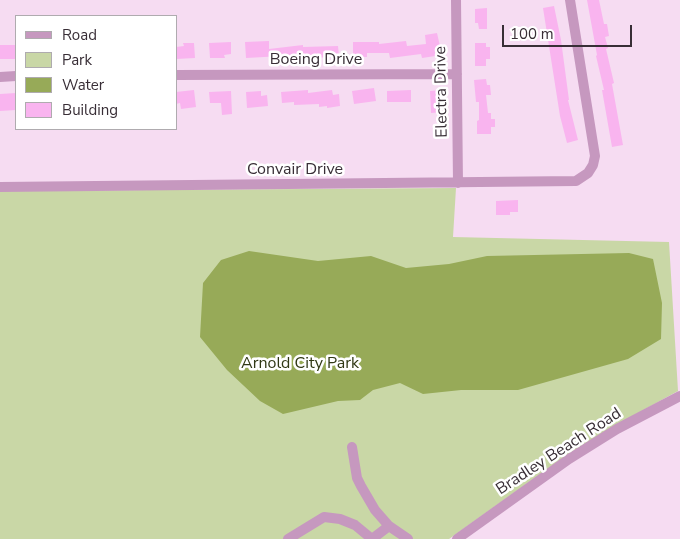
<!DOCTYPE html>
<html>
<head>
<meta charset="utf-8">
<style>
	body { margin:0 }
	#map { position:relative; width:680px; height:539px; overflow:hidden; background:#f6dcf2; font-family:"Nunito Sans",sans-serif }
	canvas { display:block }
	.legend { position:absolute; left:15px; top:15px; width:162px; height:115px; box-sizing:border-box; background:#fff; border:1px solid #afabaf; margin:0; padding:6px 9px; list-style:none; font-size:15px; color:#382e36 }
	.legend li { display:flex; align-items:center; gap:10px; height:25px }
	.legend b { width:25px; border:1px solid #afabaf }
	.scale { position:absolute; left:502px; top:25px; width:130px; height:22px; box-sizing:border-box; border:2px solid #382e36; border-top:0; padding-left:6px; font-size:15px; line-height:18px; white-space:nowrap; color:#382e36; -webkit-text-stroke:4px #fff; paint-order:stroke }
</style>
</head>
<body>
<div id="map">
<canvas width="680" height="539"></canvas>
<ul class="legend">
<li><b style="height:6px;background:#c698bf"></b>Road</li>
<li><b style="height:14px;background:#c9d7a6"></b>Park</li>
<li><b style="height:14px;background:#97aa58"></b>Water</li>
<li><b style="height:14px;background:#f9b4ef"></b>Building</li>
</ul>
<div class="scale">100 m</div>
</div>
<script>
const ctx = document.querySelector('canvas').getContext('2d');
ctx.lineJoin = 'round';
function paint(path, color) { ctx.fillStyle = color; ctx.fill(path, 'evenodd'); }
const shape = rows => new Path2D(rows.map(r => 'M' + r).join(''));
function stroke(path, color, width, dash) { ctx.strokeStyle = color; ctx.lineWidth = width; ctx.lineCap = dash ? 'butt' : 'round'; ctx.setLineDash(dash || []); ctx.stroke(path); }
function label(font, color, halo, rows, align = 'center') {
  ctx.font = font + ' "Nunito Sans",sans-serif'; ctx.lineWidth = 5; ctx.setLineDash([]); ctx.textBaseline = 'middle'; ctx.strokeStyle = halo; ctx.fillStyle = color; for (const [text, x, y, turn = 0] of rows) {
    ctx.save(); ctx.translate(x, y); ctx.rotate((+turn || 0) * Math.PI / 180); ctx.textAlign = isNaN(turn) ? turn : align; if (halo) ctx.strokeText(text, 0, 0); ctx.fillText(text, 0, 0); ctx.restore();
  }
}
paint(shape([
	[456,188,453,237,669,242,678,391,618,424,567,455,449,539,0,539,0,191]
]), '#c9d7a6');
paint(shape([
	[249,251,318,261,371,256,406,268,449,264,487,256,629,253,653,259,662,303,661,339,628,359,518,390,461,390,423,394,400,383,373,390,360,400,338,401,283,414,260,401,227,370,200,337,203,283,221,260]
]), '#97aa58');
paint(shape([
	[587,0,599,0,604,24,607,24,609,36,605,37,608,48,606,49,614,83,612,84,623,145,612,147,602,90,604,90,596,56,597,55],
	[554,6,561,40,569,100,568,100,578,140,567,143,560,116,543,8],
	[487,8,487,29,479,29,478,23,475,23,475,9],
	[437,33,442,55,422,58,421,54,390,58,389,53,367,53,367,57,353,57,353,42,379,42,379,44,406,41,407,46,426,44,425,35],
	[269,41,269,49,303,45,303,47,338,46,339,56,316,58,316,55,282,59,282,56,246,58,245,42],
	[231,42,231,54,224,55,225,58,210,58,209,43],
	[183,43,194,43,195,58,176,59,176,47,184,46],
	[475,43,486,43,486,47,490,47,490,59,486,59,486,66,475,66],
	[0,45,16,45,16,59,0,59],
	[486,79,487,85,490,85,491,95,486,95,488,113,491,113,491,119,495,119,495,127,491,127,491,134,477,134,477,121,479,120,479,102,476,102,474,80],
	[374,88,376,101,354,104,352,91],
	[194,90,196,107,181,109,180,103,176,104,176,92],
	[308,90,308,93,332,90,333,95,339,94,340,106,327,108,327,106,319,107,319,104,294,105,294,102,282,103,281,92],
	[411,90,411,102,387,102,387,91],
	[441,90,443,112,431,113,430,91],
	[231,91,232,114,222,115,221,103,210,103,209,92],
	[261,91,261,96,267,95,268,106,247,108,246,92],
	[16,93,16,110,0,111,0,94],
	[518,200,518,212,510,212,510,215,496,215,496,201]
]), '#f9b4ef');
stroke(shape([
	[456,0,458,183],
	[176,75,457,74],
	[0,77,16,76],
	[0,187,576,181,588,173,593,165,595,156,570,0],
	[352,447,357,478,361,486,375,510,389,526],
	[288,539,324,517,340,519,355,525,372,539],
	[372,539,389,526,408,539],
	[457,539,569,459,617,429,680,396]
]), '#c698bf', 10);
label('16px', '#382e36', '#fff', [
	["Boeing Drive",316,60],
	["Electra Drive",442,92,-91],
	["Convair Drive",295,170],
	["Bradley Beach Road",559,452,-33]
]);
label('16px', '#303815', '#fff', [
	["Arnold City Park",300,364]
]);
</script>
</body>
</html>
